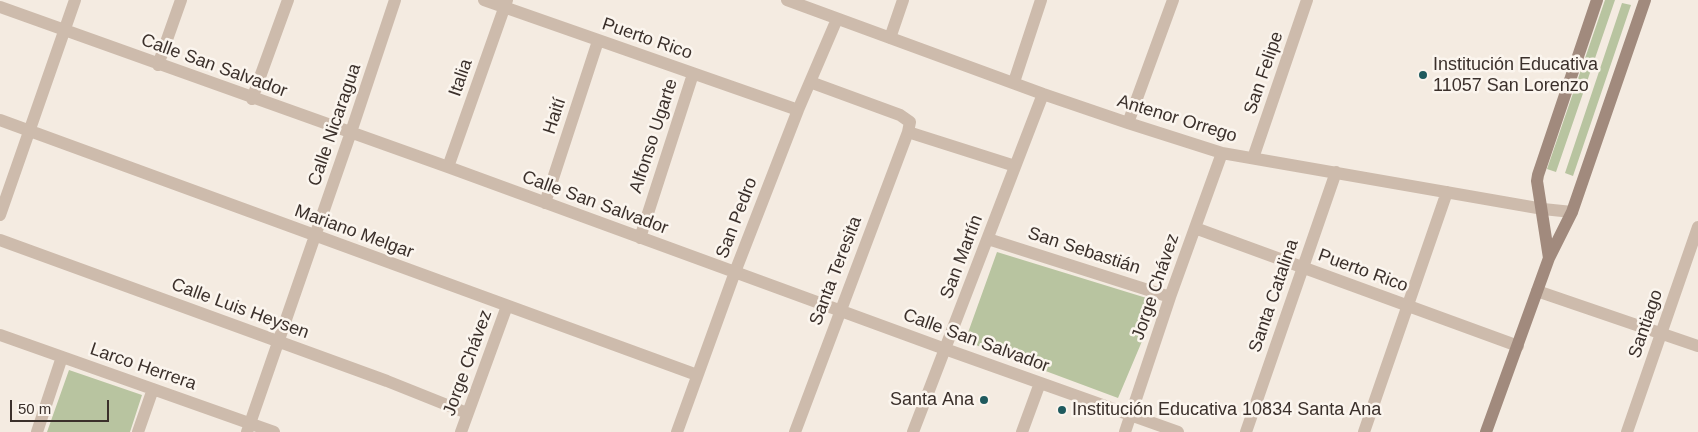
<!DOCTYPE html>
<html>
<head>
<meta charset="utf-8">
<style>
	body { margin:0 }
	#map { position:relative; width:1698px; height:432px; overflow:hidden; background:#f4ebe1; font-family:Arial,sans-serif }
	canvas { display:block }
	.scale { position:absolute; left:10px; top:400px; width:99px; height:22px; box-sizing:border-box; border:2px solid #3b302b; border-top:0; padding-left:6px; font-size:15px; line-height:18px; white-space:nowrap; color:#3b302b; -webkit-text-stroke:4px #fbf5ee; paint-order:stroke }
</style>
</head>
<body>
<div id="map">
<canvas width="1698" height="432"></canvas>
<div class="scale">50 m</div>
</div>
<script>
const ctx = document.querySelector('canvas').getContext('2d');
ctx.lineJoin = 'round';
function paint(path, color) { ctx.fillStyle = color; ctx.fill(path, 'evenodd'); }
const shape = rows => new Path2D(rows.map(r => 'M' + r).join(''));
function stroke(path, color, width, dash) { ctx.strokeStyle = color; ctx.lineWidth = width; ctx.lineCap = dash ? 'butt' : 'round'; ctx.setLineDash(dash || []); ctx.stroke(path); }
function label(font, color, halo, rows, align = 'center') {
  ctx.font = font + ' Arial,sans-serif'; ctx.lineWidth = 5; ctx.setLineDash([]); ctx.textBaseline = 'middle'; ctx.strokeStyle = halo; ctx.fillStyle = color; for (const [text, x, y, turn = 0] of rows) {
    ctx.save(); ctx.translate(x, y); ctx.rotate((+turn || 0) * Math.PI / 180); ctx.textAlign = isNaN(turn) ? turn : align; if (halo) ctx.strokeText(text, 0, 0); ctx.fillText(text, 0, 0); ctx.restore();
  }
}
paint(shape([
	[1605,0,1615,0,1556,172,1547,169],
	[1622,3,1631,5,1573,176,1565,173],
	[997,252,1153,300,1156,308,1118,398,965,341],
	[69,370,142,395,130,432,47,432]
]), '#b8c4a0');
stroke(shape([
	[484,0,798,110],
	[787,0,1043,94,1128,123,1222,153,1543,209,1572,212],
	[0,7,448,167,945,349,1178,432],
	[890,38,903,0],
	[158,65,181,0],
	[1014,82,1041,0],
	[252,99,288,0],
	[0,120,697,375],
	[1128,123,1173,0],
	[908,132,1015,166],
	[1253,158,1307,0],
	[448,167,507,0],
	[545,203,598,41],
	[0,215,75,0],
	[1195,228,1518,346],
	[640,238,693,74],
	[988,239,1170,297],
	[0,240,387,381,467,413],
	[1537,291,1698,346],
	[0,335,274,432],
	[37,432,62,357],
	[138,432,153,389],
	[247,432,351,132,395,0],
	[461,432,507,306],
	[677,432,735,272,798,110,837,19],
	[795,432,908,132,910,122,900,115,810,82],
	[913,432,1043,94],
	[1022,432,1040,383],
	[1125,432,1170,297,1222,153],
	[1246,432,1336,172],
	[1364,432,1447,192],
	[1627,432,1698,227]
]), '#cdbbac', 12);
stroke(shape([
	[1549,258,1537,181,1538,175,1597,0],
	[1486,432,1549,258,1572,212,1645,0]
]), '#a18a7d', 12);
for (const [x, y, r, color] of [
	[1423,75,5,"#1f5a5e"],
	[984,400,5,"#1f5a5e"],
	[1062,410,5,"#1f5a5e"]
]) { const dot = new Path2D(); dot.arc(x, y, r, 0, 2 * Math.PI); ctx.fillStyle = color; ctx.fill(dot); stroke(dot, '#fbf5ee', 2); }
label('18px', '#3b302b', '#fbf5ee', [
	["Puerto Rico",647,39,19],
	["Calle San Salvador",214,66,20],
	["San Felipe",1264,73,-71],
	["Italia",461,78,-71],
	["Haití",555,116,-72],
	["Antenor Orrego",1177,119,17],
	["Calle Nicaragua",335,125,-71],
	["Alfonso Ugarte",654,136,-72],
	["Calle San Salvador",595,203,20],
	["San Pedro",737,218,-69],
	["Mariano Melgar",354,232,20],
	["San Sebastián",1084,251,18],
	["San Martín",962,257,-69],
	["Santa Teresita",836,271,-69],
	["Puerto Rico",1363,271,20],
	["Jorge Chávez",1156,287,-71],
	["Santa Catalina",1274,296,-71],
	["Calle Luis Heysen",240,309,20],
	["Santiago",1646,324,-71],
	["Calle San Salvador",976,341,20],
	["Jorge Chávez",468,363,-70],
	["Larco Herrera",143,367,19]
]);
label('18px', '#3b302b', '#fbf5ee', [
	["Institución Educativa",1433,65],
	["11057 San Lorenzo",1433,86],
	["Santa Ana",974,400,"right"],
	["Institución Educativa 10834 Santa Ana",1072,410]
], 'left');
</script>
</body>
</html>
